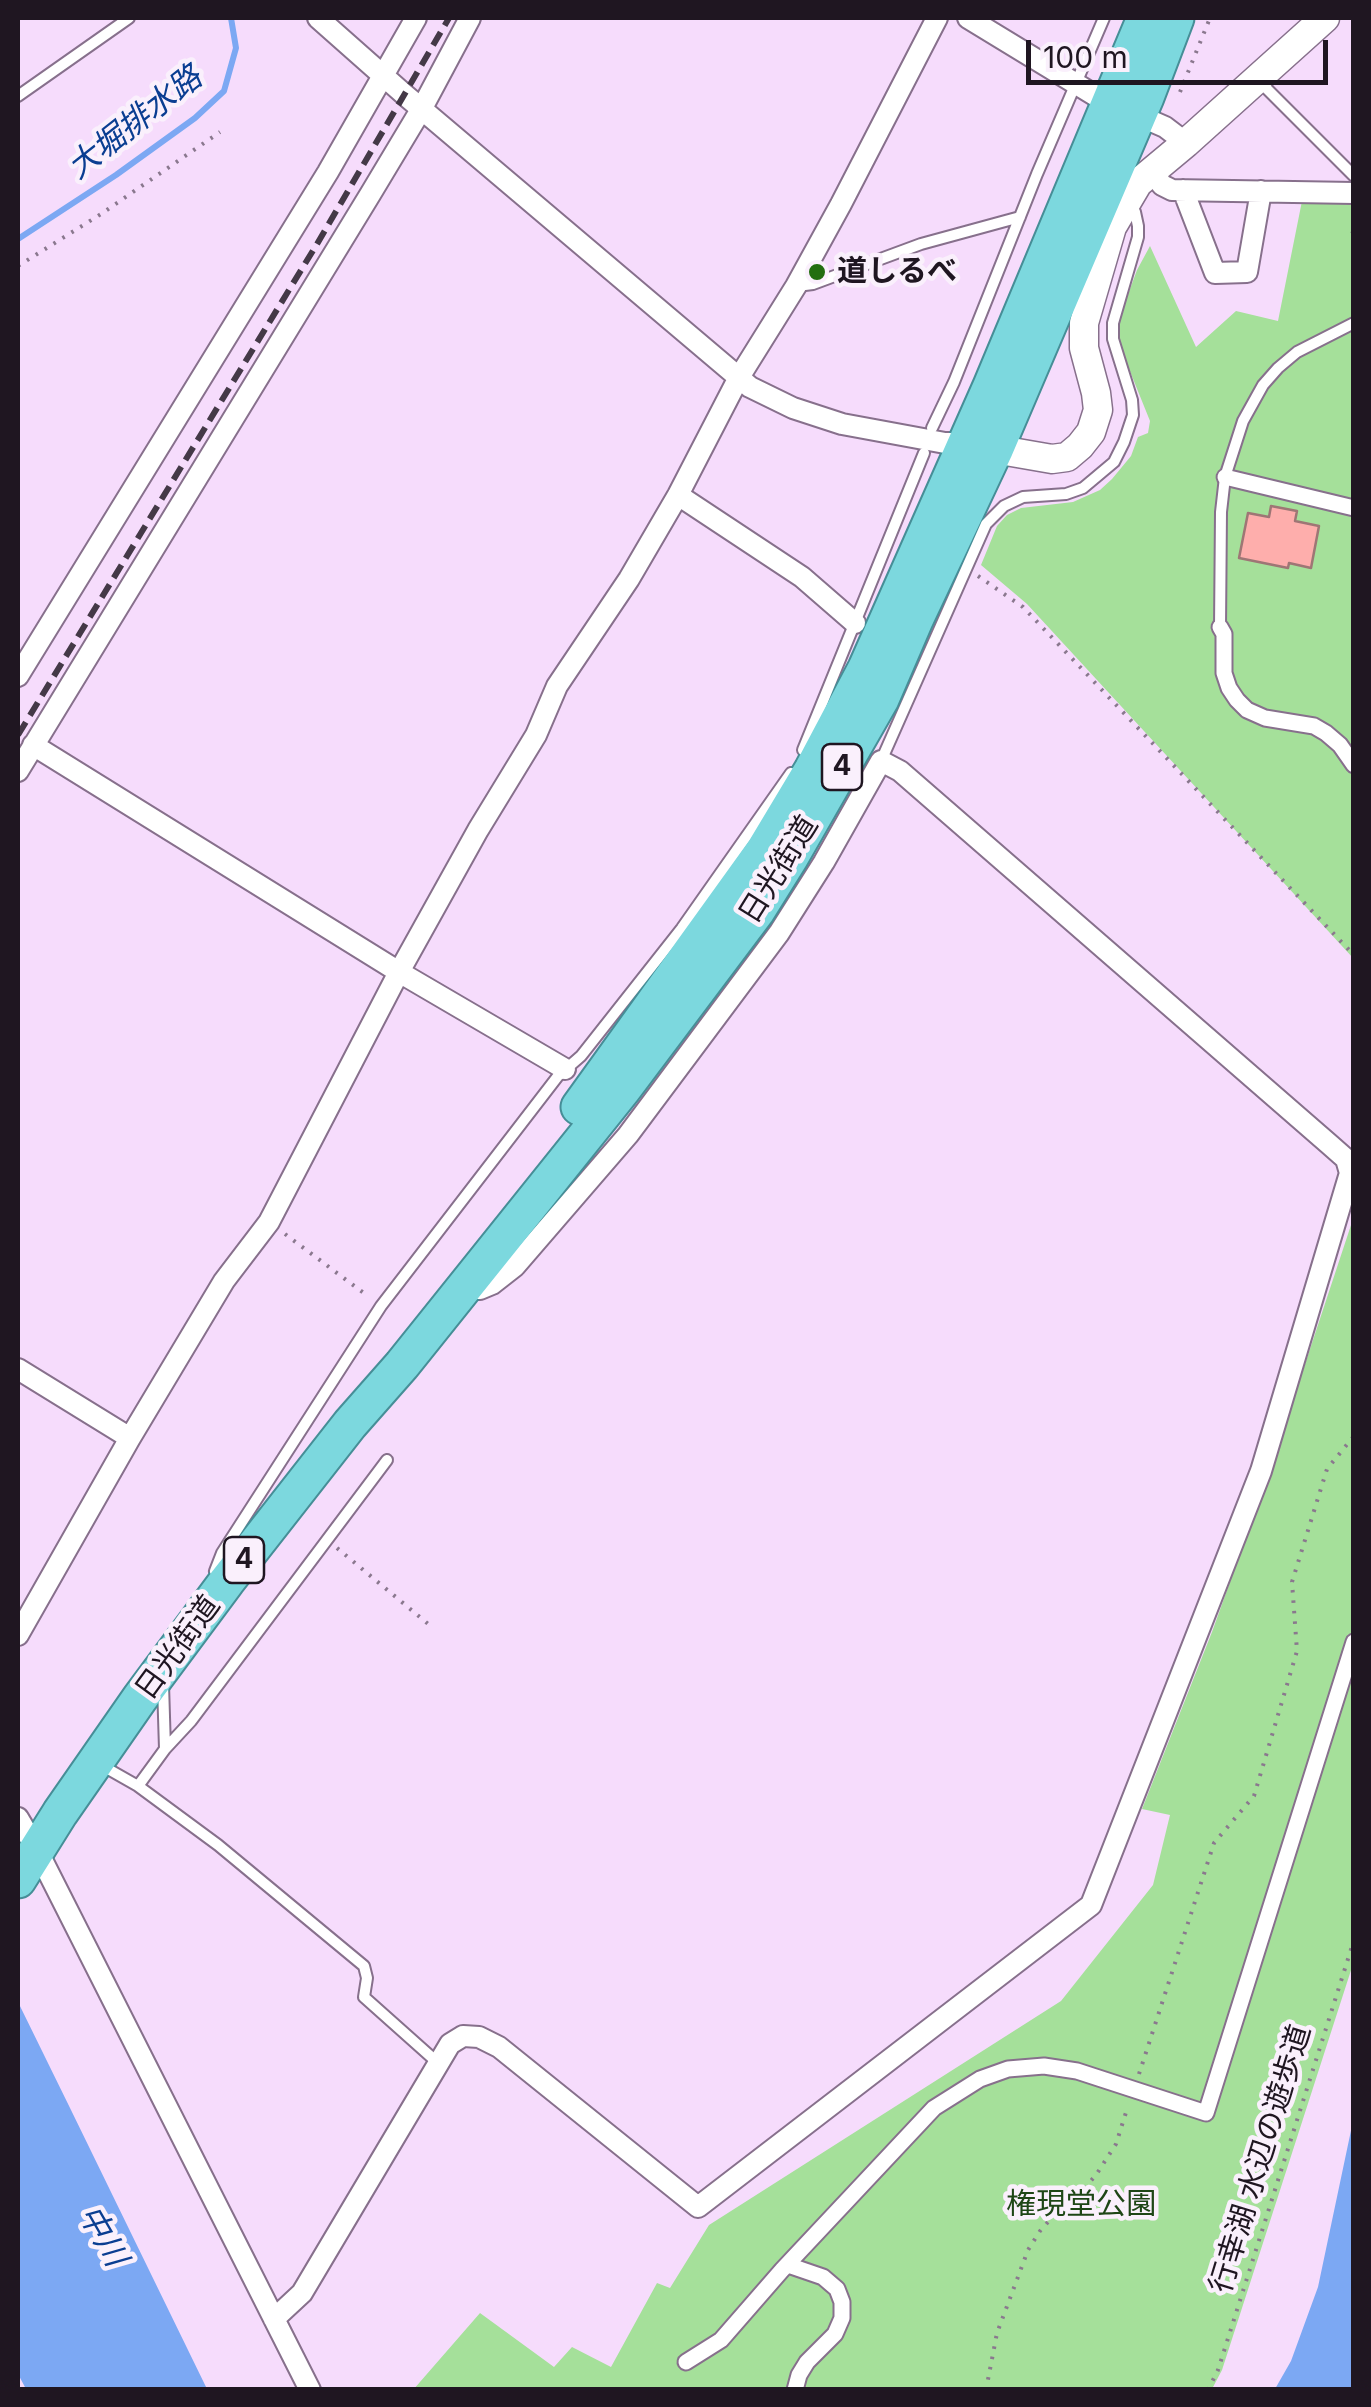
<!DOCTYPE html>
<html>
<head>
<meta charset="utf-8">
<style>
	body { margin:0 }
	#map { position:relative; width:1371px; height:2407px; overflow:hidden; background:#f6dcfc; font-family:Inter,sans-serif }
	canvas { display:block }
	.frame { position:absolute; inset:0; border:20px solid #1f1621; pointer-events:none }
	.scale { position:absolute; left:1026px; top:40px; width:302px; height:45px; box-sizing:border-box; border:5px solid #1f1621; border-top:0; padding-left:12px; font-size:30px; line-height:35px; white-space:nowrap; color:#1f1621; -webkit-text-stroke:8px #faf0fc; paint-order:stroke }
</style>
</head>
<body>
<div id="map">
<canvas width="1371" height="2407"></canvas>
<div class="frame"></div>
<div class="scale">100 m</div>
</div>
<script>
const ctx = document.querySelector('canvas').getContext('2d');
ctx.lineJoin = 'round';
function paint(path, color) { ctx.fillStyle = color; ctx.fill(path, 'evenodd'); }
const shape = rows => new Path2D(rows.map(r => 'M' + r).join(''));
function stroke(path, color, width, dash) { ctx.strokeStyle = color; ctx.lineWidth = width; ctx.lineCap = dash ? 'butt' : 'round'; ctx.setLineDash(dash || []); ctx.stroke(path); }
function label(font, color, halo, rows, align = 'center') {
  ctx.font = font + ' Inter,"Noto Sans JP",sans-serif'; ctx.lineWidth = 9; ctx.setLineDash([]); ctx.textBaseline = 'middle'; ctx.strokeStyle = halo; ctx.fillStyle = color; for (const [text, x, y, turn = 0] of rows) {
    ctx.save(); ctx.translate(x, y); ctx.rotate((+turn || 0) * Math.PI / 180); ctx.textAlign = isNaN(turn) ? turn : align; if (halo) ctx.strokeText(text, 0, 0); ctx.fillText(text, 0, 0); ctx.restore();
  }
}
paint(shape([
	[1302,201,1353,201,1353,958,1027,604,981,565,997,526,1007,515,1021,508,1073,502,1100,490,1112,479,1131,456,1138,437,1148,433,1150,421,1121,349,1118,333,1120,316,1137,270,1150,246,1196,347,1236,311,1278,321],
	[1353,1219,1353,1964,1222,2370,1212,2389,413,2390,480,2313,554,2367,572,2347,611,2367,657,2283,670,2288,709,2225,1061,2001,1153,1885,1170,1815,1142,1809,1212,1632,1267,1479]
]), '#a5e09a');
paint(shape([
	[18,2002,71,2110,207,2389,26,2389,18,2374],
	[1353,2121,1353,2389,1275,2389,1291,2361,1318,2287]
]), '#7ca8f3');
stroke(shape([
	[18,239,116,175,195,118,224,91,236,48,231,18]
]), '#7ca8f3', 6);
const building = shape([
	[1271,506,1297,511,1295,521,1319,526,1311,568,1289,563,1288,568,1239,558,1248,513,1269,517,1271,506]
]);
paint(building, '#feaeac');
stroke(building, '#9e7675', 2.5);
const service = shape([
	[1259,81,1354,176],
	[18,96,129,18],
	[797,286,813,284,921,244,1020,217],
	[932,428,954,382,1037,174,1104,18],
	[1220,627,1221,512,1225,477,1243,421,1263,385,1278,368,1297,352,1354,323],
	[803,750,924,453],
	[881,761,986,524,1004,506,1023,497,1066,494,1083,488,1114,462,1124,442,1133,415,1132,400,1113,339,1113,323,1138,237,1138,226,1135,212,1131,206],
	[220,1575,215,1571,222,1553,381,1306,558,1076,581,1056,682,928,791,773],
	[165,1749,191,1721,387,1460],
	[101,1765,138,1786,165,1749,163,1684],
	[138,1786,218,1845,364,1966,367,1978,364,1997,438,2063]
]);
const pedestrian = shape([
	[1225,477,1354,508],
	[1220,627,1224,634,1224,673,1229,688,1237,700,1247,710,1265,718,1314,726,1326,733,1340,745,1354,765],
	[788,2265,823,2277,837,2289,842,2302,842,2318,835,2334,807,2362,799,2375,795,2390],
	[686,2362,721,2340,782,2270,934,2108,980,2079,1008,2069,1044,2066,1077,2071,1206,2113,1354,1642]
]);
const minor = shape([
	[318,18,405,95,750,387,793,408,842,424,945,443,965,443],
	[968,18,1096,96],
	[1149,120,1165,127,1186,143],
	[1153,172,1162,185,1172,190,1354,193],
	[1183,190,1215,273,1247,272,1261,191],
	[678,495,802,577,855,623],
	[18,676,328,172,416,18],
	[33,745,399,972,565,1069],
	[18,771,371,193,422,108,470,18],
	[18,1369,130,1438],
	[18,1635,130,1438,224,1281,269,1222,399,972,478,830,536,735,557,686,629,579,678,495,738,379,796,286,841,204,937,18],
	[18,1818,37,1850,310,2390],
	[274,2319,302,2293,450,2044,463,2036,479,2037,499,2047,698,2207,1091,1905,1261,1471,1350,1173,1346,1159,1329,1144,900,771,881,761,824,862,779,933,628,1135,515,1266,492,1284,480,1289,465,1287]
]);
const tertiary = shape([
	[977,446,1052,459,1067,457,1080,446,1091,432,1098,410,1096,393,1084,348,1084,323,1112,227,1138,183,1186,143,1325,18]
]);
const trunk = shape([
	[579,1107,764,850,812,770,866,668,991,386,1145,18],
	[18,1880,60,1813,140,1698,227,1581,350,1424,402,1365,624,1088,757,911,790,858,881,699,915,620,995,450,1146,97,1176,18]
]);
stroke(service, '#87708c', 14);
stroke(pedestrian, '#87708c', 19);
stroke(minor, '#87708c', 24);
stroke(tertiary, '#87708c', 31);
stroke(trunk, '#468e97', 39);
stroke(shape([
	[1180,92,1210,18],
	[1354,222,1350,229,1354,233],
	[18,266,101,214,220,132],
	[978,576,1023,607,1351,952],
	[285,1234,369,1297],
	[337,1548,433,1628],
	[1139,2074,1214,1843,1254,1796,1297,1651,1292,1582,1327,1469,1354,1436],
	[986,2390,997,2333,1028,2250,1040,2231,1056,2213,1081,2192,1096,2175,1116,2144,1128,2106],
	[1208,2390,1218,2370,1354,1940]
]), '#8a788e', 4, [2.5, 8]);
stroke(service, '#fff', 10);
stroke(pedestrian, '#fff', 15);
stroke(minor, '#fff', 20);
stroke(tertiary, '#fff', 28);
stroke(trunk, '#7cd8de', 35);
stroke(shape([
	[18,735,317,244,449,18]
]), '#443947', 6, [15, 8]);
for (const [x, y, r, color] of [
	[817,272,10,"#236e10"]
]) { const dot = new Path2D(); dot.arc(x, y, r, 0, 2 * Math.PI); ctx.fillStyle = color; ctx.fill(dot); stroke(dot, '#faf0fc', 4); }
for (const [x, y, w] of [
	[842,767,40],
	[244,1560,40]
]) { const box = new Path2D(); box.roundRect(x - w / 2, y - 23, w, 46, 8); ctx.fillStyle = '#faf0fc'; ctx.fill(box); stroke(box, '#1f1621', 2.5); }
label('bold 28px', '#1f1621', null, [
	["4",842,767],
	["4",244,1560]
]);
label('bold 30px', '#1f1621', '#faf0fc', [
	["道しるべ",837,272]
], 'left');
label('30px', '#1f1621', '#faf0fc', [
	["日光街道",779,870,-58],
	["日光街道",178,1648,-54],
	["行幸湖 水辺の遊歩道",1261,2159,-73]
]);
label('30px', '#1e4616', '#faf0fc', [
	["権現堂公園",1081,2205]
]);
label('italic 32px', '#0a3e92', '#faf0fc', [
	["大堀排水路",135,123,-38],
	["中川",102,2236,60]
]);
</script>
</body>
</html>
